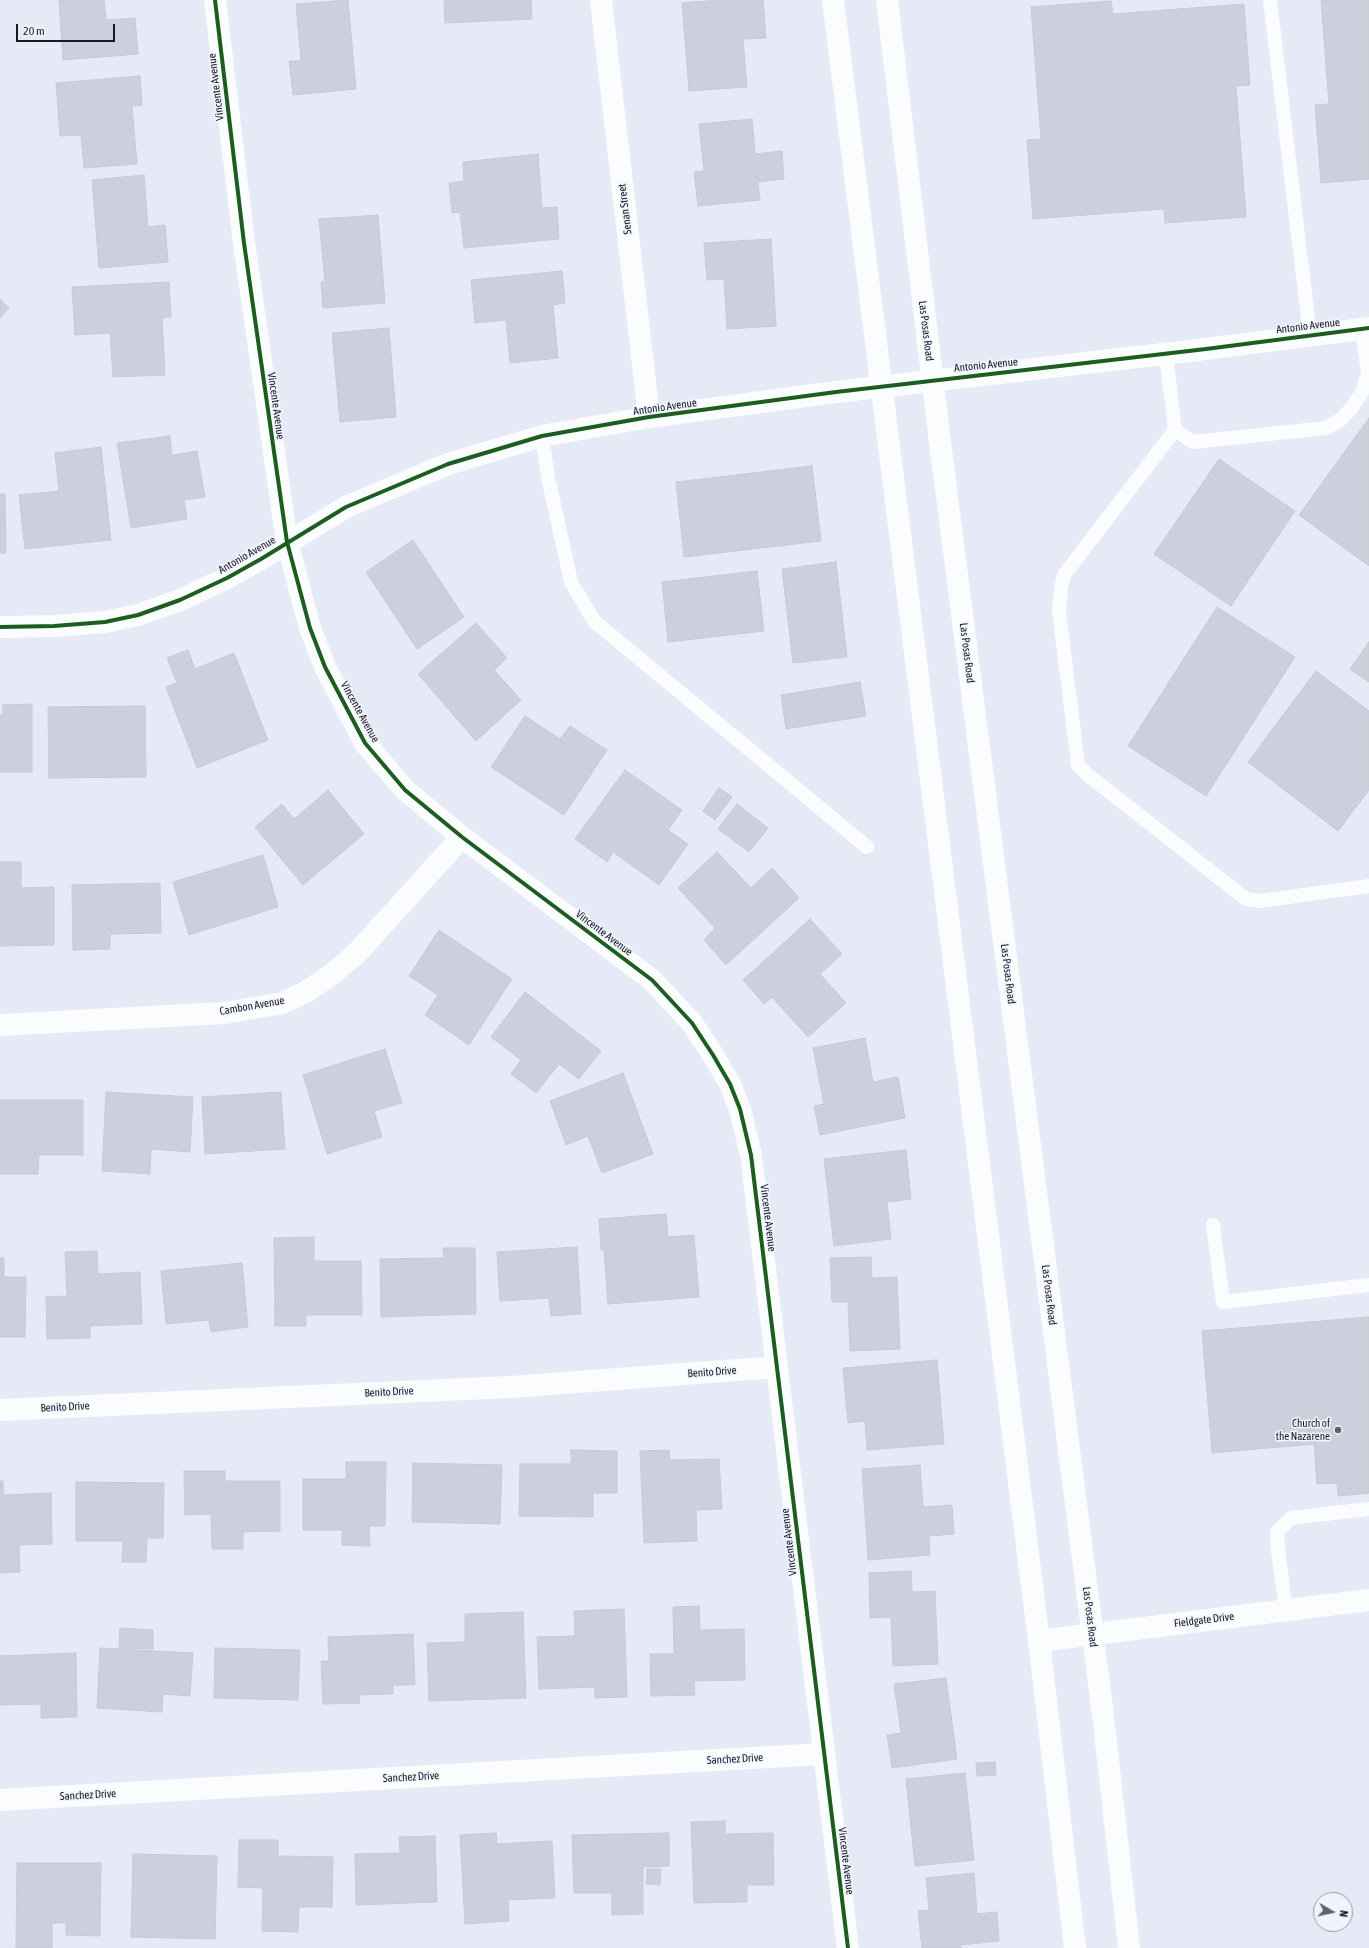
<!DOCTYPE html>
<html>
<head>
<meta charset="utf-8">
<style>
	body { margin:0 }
	#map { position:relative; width:1369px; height:1948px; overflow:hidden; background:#e5eaf6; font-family:"Asap Condensed",sans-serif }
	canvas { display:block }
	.north { position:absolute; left:1313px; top:1892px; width:40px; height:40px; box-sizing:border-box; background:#f1f4fd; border:1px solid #9a9da5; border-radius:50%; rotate:99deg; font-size:11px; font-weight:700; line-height:16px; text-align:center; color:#181a22 }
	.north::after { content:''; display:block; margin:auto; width:14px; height:18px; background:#60636c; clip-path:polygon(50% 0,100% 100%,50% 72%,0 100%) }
	.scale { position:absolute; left:16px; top:24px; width:99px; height:18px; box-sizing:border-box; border:2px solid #181a22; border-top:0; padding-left:5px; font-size:12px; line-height:14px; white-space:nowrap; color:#181a22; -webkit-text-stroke:3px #f1f4fd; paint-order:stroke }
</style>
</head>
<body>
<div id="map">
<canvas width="1369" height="1948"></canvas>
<div class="north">N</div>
<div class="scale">20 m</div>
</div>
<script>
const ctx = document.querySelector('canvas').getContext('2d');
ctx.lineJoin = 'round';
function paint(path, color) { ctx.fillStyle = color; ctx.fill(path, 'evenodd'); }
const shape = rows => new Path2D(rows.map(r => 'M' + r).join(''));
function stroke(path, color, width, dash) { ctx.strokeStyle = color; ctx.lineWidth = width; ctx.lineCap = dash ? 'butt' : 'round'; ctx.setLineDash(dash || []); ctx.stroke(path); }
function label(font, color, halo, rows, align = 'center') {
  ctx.font = font + ' "Asap Condensed",sans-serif'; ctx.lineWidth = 3; ctx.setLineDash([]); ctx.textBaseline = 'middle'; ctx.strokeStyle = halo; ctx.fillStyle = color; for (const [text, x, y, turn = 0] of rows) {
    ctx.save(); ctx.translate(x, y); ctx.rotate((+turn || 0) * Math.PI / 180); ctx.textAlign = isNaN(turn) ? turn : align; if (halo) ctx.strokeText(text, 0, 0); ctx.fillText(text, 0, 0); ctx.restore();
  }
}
const building = shape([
	[59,0,104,0,106,20,135,18,138,54,63,60,59,0],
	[348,0,356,89,293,95,289,61,301,61,296,4,348,0],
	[444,0,531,0,532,19,445,23,444,0],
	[720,0,763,0,766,38,743,39,747,87,689,91,682,3,720,0],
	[1321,0,1369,0,1369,179,1321,183,1315,105,1329,104,1321,0],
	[1111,1,1113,14,1244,4,1250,85,1236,86,1246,217,1165,223,1164,209,1033,219,1027,140,1041,139,1031,7,1111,1],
	[140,76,142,105,132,106,137,164,84,168,81,135,60,136,56,83,140,76],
	[752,119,755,154,782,151,784,179,758,182,760,200,698,206,694,172,704,171,699,124,752,119],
	[538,154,542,208,557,207,559,239,464,248,460,212,452,213,449,183,464,181,463,162,538,154],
	[144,175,148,227,165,225,168,262,99,268,92,180,144,175],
	[378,215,385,303,323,308,321,282,325,282,319,219,378,215],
	[771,239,776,326,727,329,724,279,707,280,704,243,771,239],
	[562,271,565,303,553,305,558,358,510,363,506,320,475,323,471,280,562,271],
	[169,282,171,317,162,318,165,375,113,377,110,333,75,335,72,287,169,282],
	[0,299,9,308,0,318,0,299],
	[389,328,396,417,340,422,332,333,389,328],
	[1369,418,1369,566,1299,515,1369,418],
	[170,436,172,455,197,451,205,497,184,500,187,519,131,528,117,443,170,436],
	[101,447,111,540,25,549,19,495,59,491,55,453,101,447],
	[1219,459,1295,511,1231,606,1154,554,1219,459],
	[812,466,821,541,684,557,676,482,812,466],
	[0,494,5,494,6,553,0,553,0,494],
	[413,540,464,617,417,649,366,572,413,540],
	[836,562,847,657,793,663,782,569,836,562],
	[757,571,764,631,668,642,662,582,757,571],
	[1217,607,1295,657,1206,796,1128,746,1217,607],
	[476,623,507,658,494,670,521,700,476,741,418,674,476,623],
	[1369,642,1369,682,1350,669,1369,642],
	[188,650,195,669,234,653,268,740,197,768,166,687,177,683,167,658,188,650],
	[1316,671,1369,711,1369,790,1338,831,1248,762,1316,671],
	[860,682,866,716,786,729,781,695,860,682],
	[32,704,32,772,0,772,0,715,3,715,3,705,32,704],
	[145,706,146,777,49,778,48,707,145,706],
	[525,716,560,739,570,726,607,750,564,815,491,767,525,716],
	[625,770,682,810,668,830,688,844,659,885,613,852,607,862,575,839,625,770],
	[719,788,732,797,715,820,703,811,719,788],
	[328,790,364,834,303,885,255,827,282,804,294,819,328,790],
	[737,804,768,828,749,852,718,829,737,804],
	[717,852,751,888,772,868,799,898,726,965,704,940,715,928,678,888,717,852],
	[263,855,278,907,189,935,173,882,263,855],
	[0,862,21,862,21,888,54,887,54,945,0,946,0,862],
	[160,883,161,933,110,934,110,949,73,950,72,885,160,883],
	[810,919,842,954,820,974,846,1003,808,1037,772,997,764,1004,743,980,810,919],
	[439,930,512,979,469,1045,425,1015,438,995,409,976,439,930],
	[525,992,601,1051,579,1079,559,1064,536,1093,511,1074,521,1060,491,1037,525,992],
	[865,1038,873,1082,898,1077,905,1118,820,1135,814,1106,824,1104,813,1048,865,1038],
	[385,1049,402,1103,374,1111,382,1137,327,1154,303,1075,385,1049],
	[623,1073,653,1154,602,1173,588,1136,566,1145,550,1101,623,1073],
	[106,1092,193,1097,190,1152,151,1149,150,1174,102,1171,106,1092],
	[281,1092,285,1149,205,1154,202,1097,281,1092],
	[0,1100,83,1100,83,1155,39,1155,38,1174,0,1174,0,1100],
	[906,1150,911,1199,887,1202,891,1239,834,1246,824,1159,906,1150],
	[666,1214,668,1237,694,1235,699,1297,608,1304,604,1250,601,1250,599,1219,666,1214],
	[314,1237,314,1261,361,1261,362,1315,306,1315,306,1326,275,1326,274,1238,314,1237],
	[577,1247,581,1314,551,1316,549,1298,500,1301,497,1252,577,1247],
	[443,1248,475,1248,476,1314,381,1317,380,1259,444,1258,443,1248],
	[97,1251,98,1274,140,1272,142,1324,90,1326,90,1338,47,1339,46,1297,67,1296,65,1252,97,1251],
	[871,1257,872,1278,897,1277,900,1349,850,1351,848,1302,832,1302,830,1258,871,1257],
	[0,1258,4,1258,4,1277,26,1277,25,1337,0,1337,0,1258],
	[242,1263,248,1327,211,1332,209,1320,166,1324,161,1271,242,1263],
	[1369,1317,1369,1493,1338,1496,1337,1483,1317,1484,1314,1444,1212,1453,1202,1331,1369,1317],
	[937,1360,944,1444,867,1450,865,1421,848,1423,843,1368,937,1360],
	[571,1450,617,1451,617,1493,593,1493,593,1517,519,1516,520,1464,571,1464,571,1450],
	[669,1450,670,1460,719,1459,722,1509,696,1510,697,1541,644,1543,640,1451,669,1450],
	[346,1462,386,1462,385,1526,369,1526,370,1546,342,1545,342,1530,303,1530,303,1479,346,1479,346,1462],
	[413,1463,502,1465,500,1524,412,1522,413,1463],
	[920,1465,923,1507,952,1505,954,1534,929,1536,930,1555,868,1560,862,1469,920,1465],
	[184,1471,225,1471,225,1481,280,1481,280,1531,243,1532,243,1549,212,1549,211,1514,185,1515,184,1471],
	[0,1481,3,1481,4,1495,51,1493,52,1544,19,1545,20,1572,0,1573,0,1481],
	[76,1482,164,1483,163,1538,147,1538,146,1562,122,1562,123,1541,76,1541,76,1482],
	[911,1571,912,1592,935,1591,938,1664,893,1666,891,1617,870,1618,869,1573,911,1571],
	[699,1606,700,1630,744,1629,745,1680,694,1681,695,1695,651,1696,650,1654,674,1654,673,1607,699,1606],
	[624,1609,627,1697,595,1698,595,1687,539,1689,537,1637,575,1636,574,1611,624,1609],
	[523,1612,526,1698,429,1701,427,1643,465,1642,465,1614,523,1612],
	[120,1628,153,1630,153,1649,119,1648,120,1628],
	[413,1634,415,1685,393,1685,393,1694,359,1695,360,1703,323,1704,321,1661,329,1661,328,1637,413,1634],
	[100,1648,193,1653,190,1696,163,1694,162,1712,97,1708,100,1648],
	[215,1648,300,1650,298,1700,214,1698,215,1648],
	[76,1653,77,1717,41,1718,41,1704,0,1705,0,1656,76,1653],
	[946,1678,957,1759,892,1768,887,1735,901,1733,894,1684,946,1678],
	[995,1762,996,1775,977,1776,976,1763,995,1762],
	[965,1773,974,1860,915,1866,906,1779,965,1773],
	[725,1821,725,1834,773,1833,774,1885,747,1885,747,1902,694,1903,691,1822,725,1821],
	[496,1833,497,1844,552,1841,555,1898,508,1900,509,1921,465,1924,460,1835,496,1833],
	[669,1833,669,1866,643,1867,643,1914,612,1915,612,1893,574,1893,572,1835,669,1833],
	[435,1836,437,1902,356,1905,355,1854,400,1853,399,1837,435,1836],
	[239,1840,278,1840,278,1856,333,1857,332,1907,299,1907,298,1932,262,1931,263,1888,238,1887,239,1840],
	[133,1854,217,1856,215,1939,131,1937,133,1854],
	[17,1863,101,1863,100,1936,66,1935,66,1923,52,1923,52,1948,16,1948,17,1863],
	[647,1869,661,1869,660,1885,646,1884,647,1869],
	[974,1873,977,1914,997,1912,999,1941,961,1945,961,1948,922,1948,918,1911,929,1910,926,1878,974,1873]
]);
paint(building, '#cbd0dc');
stroke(building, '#c7cad3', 1);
stroke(shape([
	[1270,0,1310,335],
	[1166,354,1175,430,1064,575,1061,588,1059,611,1078,765,1088,775,1246,899,1260,901,1369,886],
	[1175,430,1193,442,1326,428,1339,421,1351,409,1362,392,1368,373,1362,329],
	[542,436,548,477,571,582,594,621,867,847],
	[1213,1225,1223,1302,1369,1285],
	[1286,1610,1278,1551,1277,1532,1291,1518,1369,1509]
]), '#fbfcfe', 14);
stroke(shape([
	[215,0,244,243,287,542,310,628,325,667,365,743,405,790,462,837,652,980,692,1023,713,1055,730,1084,740,1109,751,1155,848,1948],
	[601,0,649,417],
	[0,1025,225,1013,282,1003,306,992,332,974,356,954,462,837],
	[0,1410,511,1387,777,1367],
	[1039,1641,1369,1600],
	[0,1800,823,1754]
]), '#fbfcfe', 22);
stroke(shape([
	[0,627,54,626,105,622,138,615,180,600,227,578,261,559,346,507,448,464,542,436,649,417,836,392,1206,349,1369,328]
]), '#fbfcfe', 22);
stroke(shape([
	[833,0,1039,1641,1075,1948],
	[887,0,939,434,1103,1715,1129,1948]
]), '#fbfcfe', 22);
stroke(shape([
	[215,0,244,243,287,542,310,628,325,667,365,743,405,790,462,837,652,980,692,1023,713,1055,730,1084,740,1109,751,1155,848,1948],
	[0,627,54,626,105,622,138,615,180,600,227,578,261,559,346,507,448,464,542,436,649,417,836,392,1206,349,1369,328]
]), '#1b5e20', 4);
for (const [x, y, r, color] of [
	[1338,1430,4,"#60636c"]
]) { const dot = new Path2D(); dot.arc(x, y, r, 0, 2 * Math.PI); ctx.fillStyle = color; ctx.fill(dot); stroke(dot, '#f1f4fd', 1.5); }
label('11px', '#181a22', '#f1f4fd', [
	["Vincente Avenue",216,87,-97],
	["Senan Street",625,209,-97],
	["Antonio Avenue",1308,326,-7],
	["Las Posas Road",926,331,83],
	["Antonio Avenue",986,365,-6],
	["Vincente Avenue",276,406,82],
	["Antonio Avenue",665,407,-8],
	["Antonio Avenue",247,555,-30],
	["Las Posas Road",967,653,83],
	["Vincente Avenue",360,712,61],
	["Vincente Avenue",604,933,37],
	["Las Posas Road",1008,974,83],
	["Cambon Avenue",252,1006,-10],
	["Vincente Avenue",768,1218,83],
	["Las Posas Road",1049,1295,83],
	["Benito Drive",712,1372,-4],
	["Benito Drive",389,1392,-3],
	["Benito Drive",65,1407,-3],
	["Vincente Avenue",789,1542,-97],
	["Las Posas Road",1090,1617,83],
	["Fieldgate Drive",1204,1620,-7],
	["Sanchez Drive",735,1759,-3],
	["Sanchez Drive",411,1777,-3],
	["Sanchez Drive",88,1795,-3],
	["Vincente Avenue",846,1861,83]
]);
label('11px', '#181a22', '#f1f4fd', [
	["Church of",1330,1424],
	["the Nazarene",1330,1437]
], 'right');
</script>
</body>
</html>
